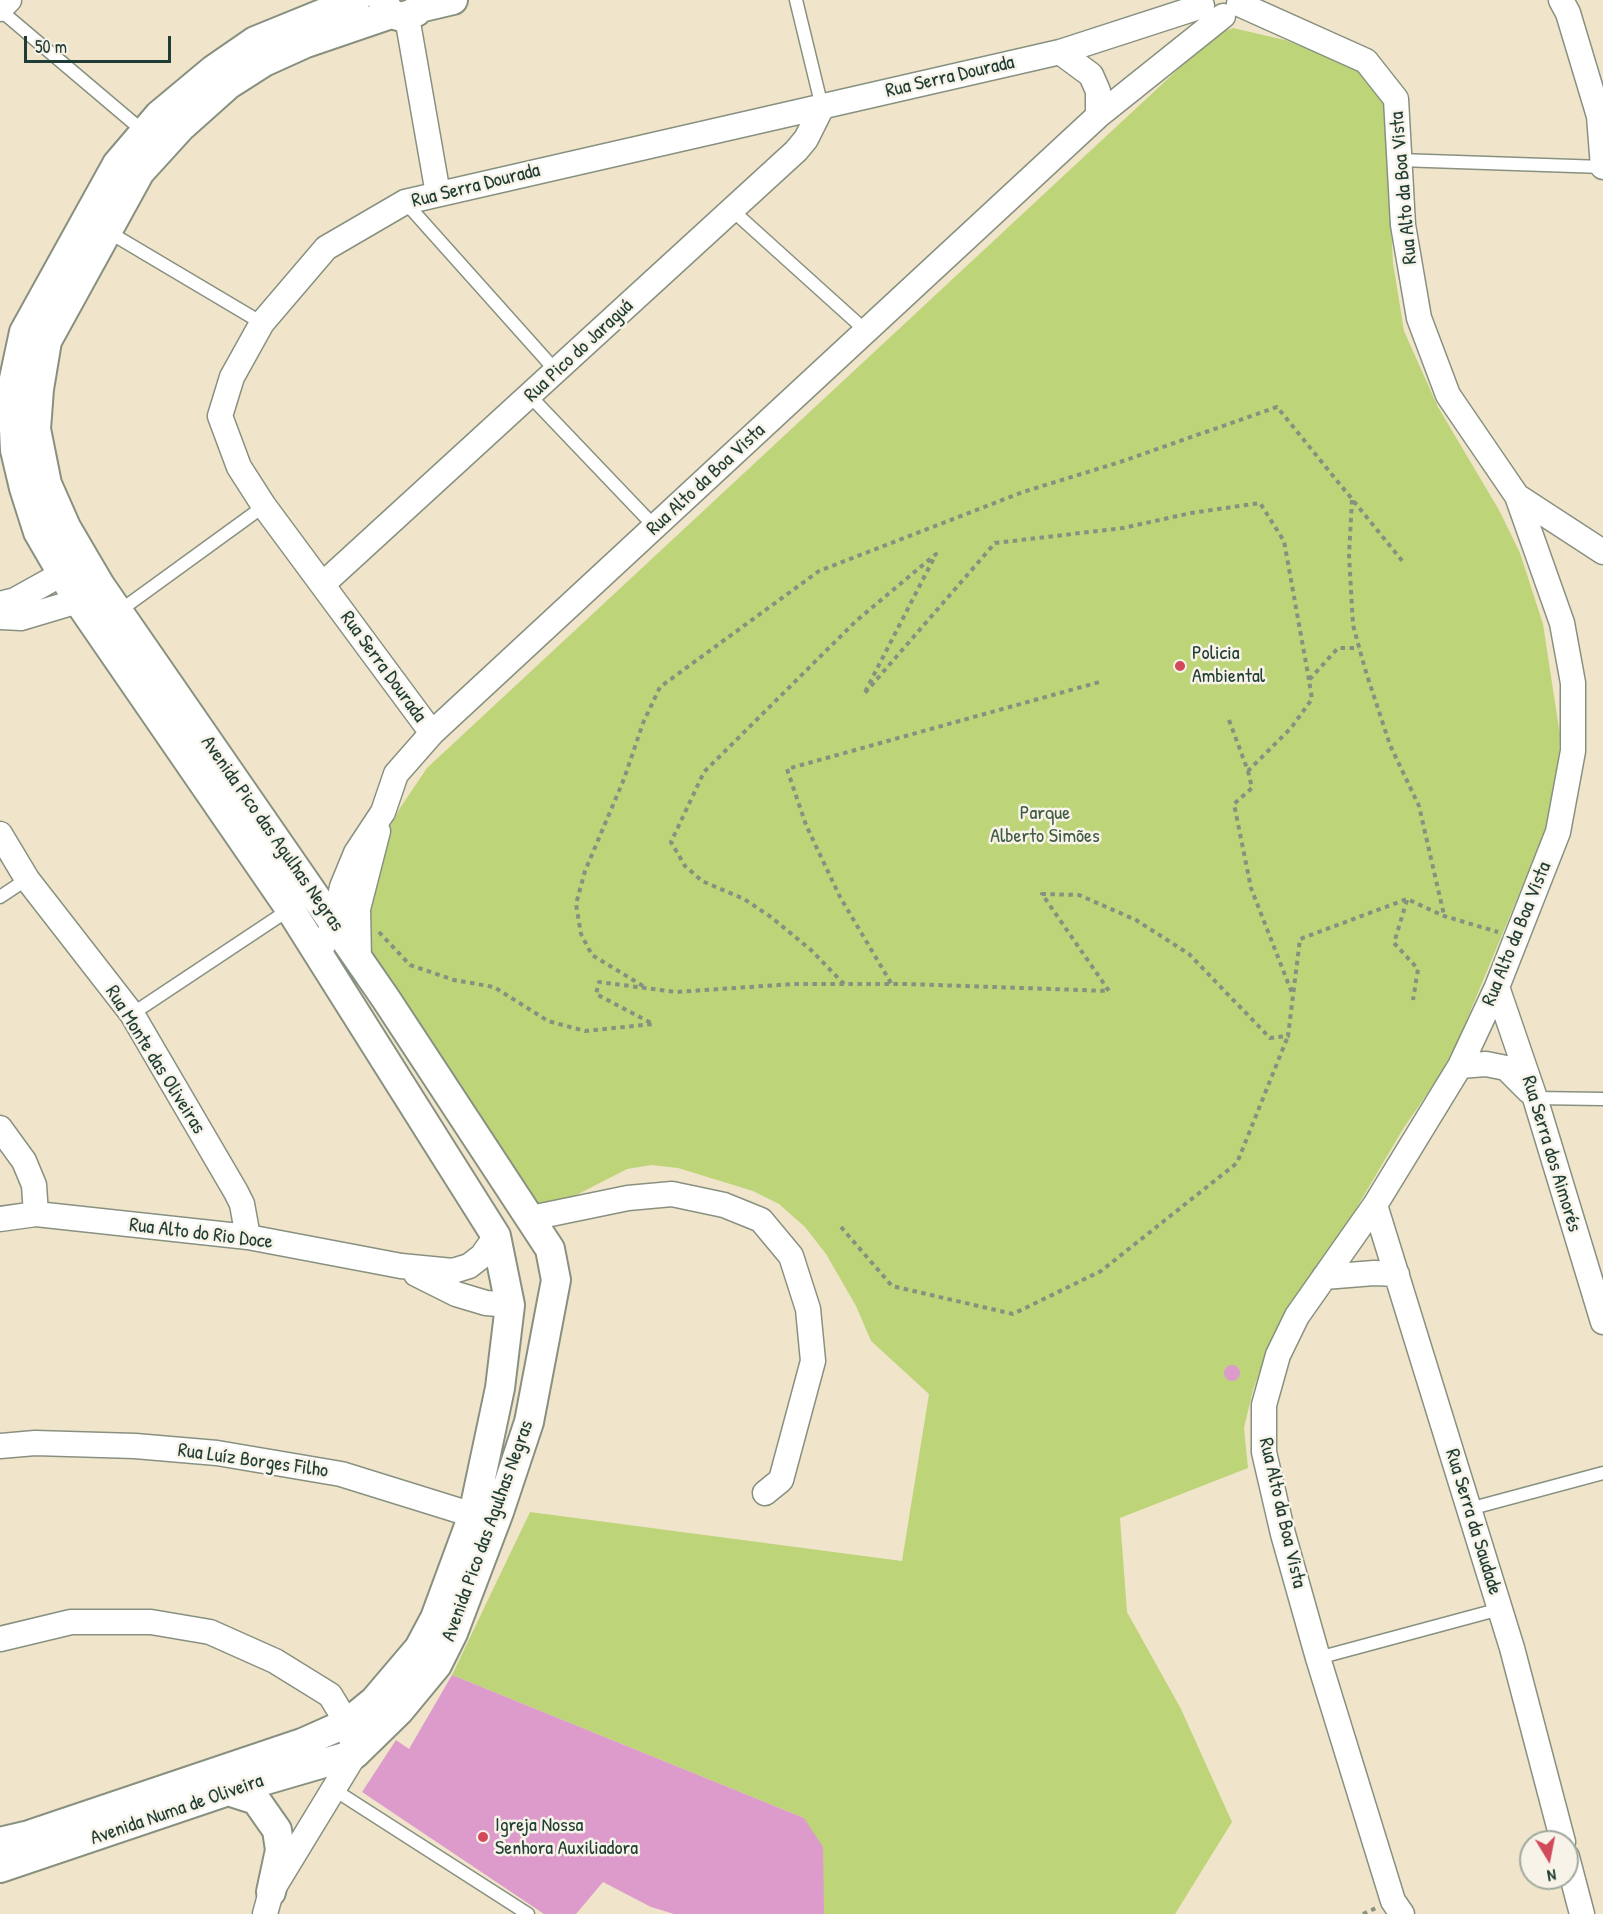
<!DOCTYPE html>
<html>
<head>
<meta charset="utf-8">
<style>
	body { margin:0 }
	#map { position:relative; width:1603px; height:1914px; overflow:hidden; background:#f0e5cb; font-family:"Patrick Hand",sans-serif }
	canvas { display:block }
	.north { position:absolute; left:1519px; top:1830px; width:60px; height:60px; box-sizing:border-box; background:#f7f3e8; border:2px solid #a1aaa0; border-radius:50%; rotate:170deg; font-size:16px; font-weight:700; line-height:24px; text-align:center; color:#1f3d34 }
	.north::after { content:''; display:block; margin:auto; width:21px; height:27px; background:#d1495b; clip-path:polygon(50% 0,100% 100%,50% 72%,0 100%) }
	.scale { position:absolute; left:24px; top:36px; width:147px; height:27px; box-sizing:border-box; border:3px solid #1f3d34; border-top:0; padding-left:8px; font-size:18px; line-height:21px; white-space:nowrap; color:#1f3d34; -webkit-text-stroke:4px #f7f3e8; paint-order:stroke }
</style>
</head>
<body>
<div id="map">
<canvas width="1603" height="1914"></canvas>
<div class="north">N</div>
<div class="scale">50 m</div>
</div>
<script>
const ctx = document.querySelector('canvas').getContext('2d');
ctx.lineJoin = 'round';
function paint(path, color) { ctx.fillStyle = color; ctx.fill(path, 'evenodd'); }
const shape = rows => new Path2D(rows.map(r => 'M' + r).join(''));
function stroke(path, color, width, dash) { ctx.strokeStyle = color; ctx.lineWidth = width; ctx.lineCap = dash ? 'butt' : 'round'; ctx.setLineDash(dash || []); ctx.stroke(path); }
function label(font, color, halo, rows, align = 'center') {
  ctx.font = font + ' "Patrick Hand",sans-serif'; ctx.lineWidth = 5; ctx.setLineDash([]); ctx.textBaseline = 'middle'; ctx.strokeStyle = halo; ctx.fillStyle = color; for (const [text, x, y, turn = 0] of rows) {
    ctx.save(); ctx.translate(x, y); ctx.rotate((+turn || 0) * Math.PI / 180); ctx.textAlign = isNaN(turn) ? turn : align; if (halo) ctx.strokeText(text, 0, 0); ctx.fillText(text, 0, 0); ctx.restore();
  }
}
paint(shape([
	[1233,28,1285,40,1353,67,1367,78,1381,98,1385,110,1393,263,1404,331,1438,407,1499,510,1520,553,1543,624,1560,735,1558,778,1550,819,1458,1041,1440,1075,1403,1129,1344,1229,1270,1343,1253,1390,1244,1428,1248,1468,1120,1518,1127,1612,1181,1709,1232,1822,1175,1914,820,1914,804,1818,452,1675,530,1512,902,1561,929,1394,871,1341,856,1306,826,1254,805,1227,779,1204,753,1191,678,1168,651,1165,627,1169,555,1206,536,1206,366,960,367,898,382,842,400,808,427,768,1202,47,1220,33]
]), '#bdd478');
paint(shape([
	'1224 1373a8 8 0 1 1 16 0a8 8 0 1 1-16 0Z',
	[452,1675,804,1818,823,1847,824,1914,674,1914,651,1907,603,1882,576,1914,544,1914,362,1792,396,1740,409,1749]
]), '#dd9bcc');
const service = shape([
	[796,0,822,107],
	[0,10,143,131],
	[1399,160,1603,167],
	[405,202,557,372],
	[732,210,865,330],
	[107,231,262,323],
	[530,396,656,528],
	[118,612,264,506],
	[0,897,27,879],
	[132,1014,290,909],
	[1535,1098,1603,1099],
	[1469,1509,1603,1473],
	[1318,1658,1500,1609],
	[333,1789,528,1914]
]);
const minor = shape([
	[1561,0,1568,13,1599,116,1603,167],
	[1239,4,1366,61,1396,99,1403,225,1419,318,1448,395,1517,496,1562,623,1573,683,1573,751,1558,832,1497,987,1460,1066,1375,1205,1297,1316,1278,1355,1264,1405,1264,1452,1283,1534,1318,1658,1393,1901,1402,1914],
	[0,9,9,0],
	[407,17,438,194],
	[1060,52,1091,75,1098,91,1098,116],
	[1517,496,1603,552],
	[323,584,796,151,806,139,822,107],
	[0,604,15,600,78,565],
	[0,617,21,618,78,601,91,592],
	[432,733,264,506,239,467,220,416,232,377,262,323,326,248,405,202,1060,52,1202,6],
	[0,834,27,879,132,1014,236,1192,242,1204,248,1237],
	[319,953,334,924,342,887,356,853,383,812,396,774,432,733,1098,116,1223,16],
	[359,962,358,909,378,831],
	[1497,987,1535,1098,1603,1322],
	[1460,1066,1486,1064,1506,1068,1529,1091],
	[0,1128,24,1161,34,1185,36,1214],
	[1375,1205,1512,1648,1563,1842],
	[531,1218,628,1198,672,1194,724,1205,761,1220,791,1256,808,1309,813,1361,781,1480,765,1493],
	[0,1219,36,1214,248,1237,401,1266,453,1271,469,1266,482,1256,496,1236],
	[416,1274,456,1294,486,1303,510,1305],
	[1324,1277,1374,1273,1397,1274],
	[0,1446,35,1443,135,1446,217,1453,341,1474,473,1515,490,1513],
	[0,1639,71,1622,151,1622,210,1632,275,1661,330,1695,347,1723,355,1754,271,1892,265,1914],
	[1567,1857,1582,1914]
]);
const tertiary = shape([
	[382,0,391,14,402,17,416,12,422,0],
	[419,8,453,0],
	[228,1791,256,1800,277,1830,280,1850,271,1892],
	[0,1842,29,1835,302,1743,347,1723,374,1701,419,1648,435,1618,473,1515,500,1388,510,1305,496,1236,290,909,78,601,38,532,24,488,15,450,12,388,24,332,117,164,159,115,213,70,255,41,356,0],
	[0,1868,228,1791,355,1754,399,1711,437,1665,453,1633,499,1512,529,1422,556,1280,550,1249,386,999,100,585,66,527,47,484,36,429,39,389,47,341,140,172,181,127,228,85,264,62,306,43,391,14]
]);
stroke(service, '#889180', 15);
stroke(minor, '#889180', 27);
stroke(tertiary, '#889180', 32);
stroke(shape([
	[1352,500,1349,555,1353,625,1365,669,1390,745,1419,806,1444,915],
	[1229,720,1248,771,1291,728,1312,699,1309,680,1338,648,1359,648],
	[1248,771,1252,788,1234,804,1251,888,1292,993],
	[1407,900,1394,943,1418,969,1413,1000],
	[379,932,410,965,454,980,494,987,548,1021,585,1031,653,1024,596,994,599,982,676,992,793,984,907,984,1109,991,1042,894,1079,895,1136,920,1189,954,1270,1038,1288,1036,1300,939,1407,899,1444,916,1498,932],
	[891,983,840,897,806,825,787,769,1103,681],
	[844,984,811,950,771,917,744,899,702,881,685,866,671,842,704,772,856,621,936,554,864,694,995,543,1123,528,1191,513,1260,503,1284,541,1309,680],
	[643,986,592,955,581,934,576,904,585,871,624,779,643,723,660,687,819,571,1023,492,1120,462,1277,407,1404,563],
	[841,1227,892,1286,1013,1314,1101,1271,1237,1163,1288,1036],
	[1363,1914,1376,1908]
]), '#889180', 4, [4.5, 4.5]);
stroke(service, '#fff', 12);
stroke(minor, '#fff', 24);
stroke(tertiary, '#fff', 28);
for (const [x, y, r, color] of [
	[1180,666,6,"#d1495b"],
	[483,1837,6,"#d1495b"]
]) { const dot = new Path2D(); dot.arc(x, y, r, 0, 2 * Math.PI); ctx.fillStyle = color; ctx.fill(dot); stroke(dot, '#f7f3e8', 2); }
label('20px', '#1f3d34', '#f7f3e8', [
	["Rua Serra Dourada",950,77,-13],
	["Rua Serra Dourada",476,186,-14],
	["Rua Alto da Boa Vista",1404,188,-95],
	["Rua Pico do Jaraguá",579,351,-43],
	["Rua Alto da Boa Vista",706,480,-43],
	["Rua Serra Dourada",383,667,54],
	["Avenida Pico das Agulhas Negras",272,834,55],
	["Rua Alto da Boa Vista",1517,934,-68],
	["Rua Monte das Oliveiras",155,1060,58],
	["Rua Serra dos Aimorés",1551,1154,73],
	["Rua Alto do Rio Doce",201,1234,7],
	["Rua Luíz Borges Filho",253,1461,8],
	["Rua Alto da Boa Vista",1282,1513,77],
	["Rua Serra da Saudade",1473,1522,73],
	["Avenida Pico das Agulhas Negras",488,1531,-70],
	["Avenida Numa de Oliveira",177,1810,-19]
]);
label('20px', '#1f3d34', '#f7f3e8', [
	["Policia",1192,654],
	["Ambiental",1192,677],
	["Igreja Nossa",495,1826],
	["Senhora Auxiliadora",495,1849]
], 'left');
label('20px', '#3f5b42', '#f7f3e8', [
	["Parque",1045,814],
	["Alberto Simões",1045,837]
]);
</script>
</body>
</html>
